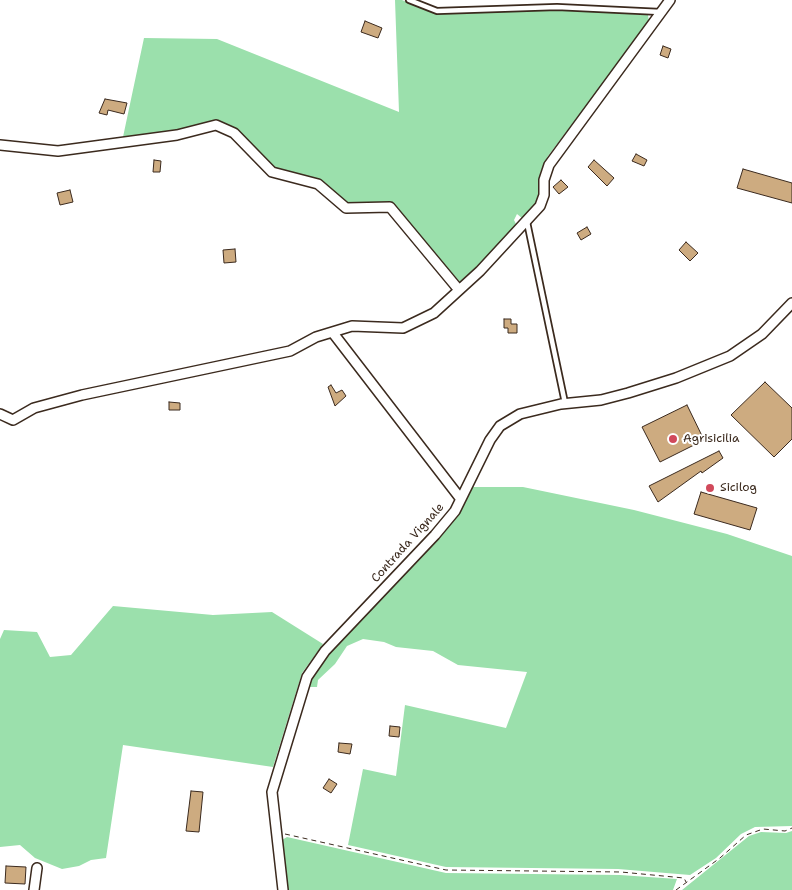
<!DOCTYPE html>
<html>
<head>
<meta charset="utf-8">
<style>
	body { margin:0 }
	canvas { display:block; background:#fff }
</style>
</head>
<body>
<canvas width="792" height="890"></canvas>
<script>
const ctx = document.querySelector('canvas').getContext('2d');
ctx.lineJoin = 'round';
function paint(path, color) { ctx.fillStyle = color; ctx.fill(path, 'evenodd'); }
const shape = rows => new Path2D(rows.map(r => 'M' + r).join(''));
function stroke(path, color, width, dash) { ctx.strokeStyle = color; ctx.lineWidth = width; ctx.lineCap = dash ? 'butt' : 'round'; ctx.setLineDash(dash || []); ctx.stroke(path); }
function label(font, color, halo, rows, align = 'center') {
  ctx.font = font + ' "Shantell Sans",sans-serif'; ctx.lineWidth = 4; ctx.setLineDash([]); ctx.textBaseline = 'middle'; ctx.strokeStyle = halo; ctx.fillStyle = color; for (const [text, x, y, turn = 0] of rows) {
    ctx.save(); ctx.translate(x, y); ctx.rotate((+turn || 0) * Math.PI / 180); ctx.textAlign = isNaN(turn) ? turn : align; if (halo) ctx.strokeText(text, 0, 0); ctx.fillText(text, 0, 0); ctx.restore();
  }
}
paint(shape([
	[395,0,402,0,436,14,560,10,648,15,649,22,548,156,540,173,540,191,533,209,523,219,517,214,514,220,517,226,516,230,460,282,391,204,347,205,319,181,272,169,216,123,176,132,123,137,144,38,217,39,399,112],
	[473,487,523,487,634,510,727,534,792,556,792,826,755,827,741,834,716,858,690,875,618,869,446,867,348,845,363,769,396,776,405,705,506,728,527,672,458,665,433,651,396,647,384,642,363,639,347,646,335,664,318,680,317,687,309,687,317,668,330,651,442,535,459,512,468,488],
	[113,606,213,615,272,612,323,644,302,673,273,767,123,745,106,858,91,860,79,866,62,869,35,858,20,845,0,847,0,639,4,630,37,632,50,657,71,655],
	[792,831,792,890,682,890,749,836,761,832,786,833],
	[287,837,446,873,620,875,677,879,673,890,287,890,280,847,282,840]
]), '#9be0ac');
const building = shape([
	[365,21,382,28,378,38,361,32,365,21],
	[663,46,671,49,668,58,660,55,663,46],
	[105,99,127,103,124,114,108,110,107,115,99,113,105,99],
	[636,154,647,160,644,166,632,161,636,154],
	[154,160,161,161,160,172,153,172,154,160],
	[594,160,614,178,607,186,588,167,594,160],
	[743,169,792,183,792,203,737,188,743,169],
	[561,180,568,187,559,194,553,187,561,180],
	[70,190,73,202,60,205,57,193,70,190],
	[587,227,591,234,581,240,577,233,587,227],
	[686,242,698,253,690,261,679,250,686,242],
	[235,249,236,262,224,263,223,250,235,249],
	[504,319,511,319,511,324,517,324,517,333,508,333,508,328,504,328,504,319],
	[765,382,792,408,792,439,774,457,731,415,765,382],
	[331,385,336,393,342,390,346,396,335,406,328,387,331,385],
	[169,402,180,403,180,410,169,410,169,402],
	[687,405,704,440,660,462,642,427,687,405],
	[719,451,723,458,702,473,701,471,658,502,649,486,719,451],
	[701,492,757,508,750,530,694,514,701,492],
	[390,726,400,727,399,737,389,736,390,726],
	[339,743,352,744,350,754,338,752,339,743],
	[329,779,337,784,331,793,323,788,329,779],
	[191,791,203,792,199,832,186,831,191,791],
	[6,866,26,867,25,884,5,883,6,866]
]);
paint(building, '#cdab80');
stroke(building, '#3b2a1e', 1);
const service = shape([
	[409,0,437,11,557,7,661,12],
	[527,222,565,403]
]);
const minor = shape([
	[0,145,58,151,177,135,216,125,234,133,272,172,318,184,346,208,390,207,459,290],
	[333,333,460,498],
	[0,414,13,420,34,408,82,395,290,351,316,337,352,326,403,328,434,313,480,271,540,206,544,195,544,180,549,165,670,0],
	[34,890,37,868],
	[283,890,272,792,307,677,325,651,435,535,455,511,490,440,500,426,520,414,561,404,601,400,628,393,676,378,730,356,762,334,792,303]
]);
stroke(service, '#3b2a1e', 8);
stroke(minor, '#3b2a1e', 12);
stroke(shape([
	[285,834,446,870,621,872,684,878,686,882],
	[676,890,720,858,746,835,763,829,785,831,792,828]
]), '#3b2a1e', 1, [5, 4]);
stroke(service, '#fff', 4.5);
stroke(minor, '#fff', 9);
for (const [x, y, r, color] of [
	[673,439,5,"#d1495b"],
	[710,488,5,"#d1495b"]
]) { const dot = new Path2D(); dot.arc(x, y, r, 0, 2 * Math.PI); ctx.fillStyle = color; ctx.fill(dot); stroke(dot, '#fff', 2); }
label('12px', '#3b2a1e', '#fff', [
	["Agrisicilia",683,439],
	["Sicilog",720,488]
], 'left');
label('12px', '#3b2a1e', '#fff', [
	["Contrada Vignale",408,543,-48]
]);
</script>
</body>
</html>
